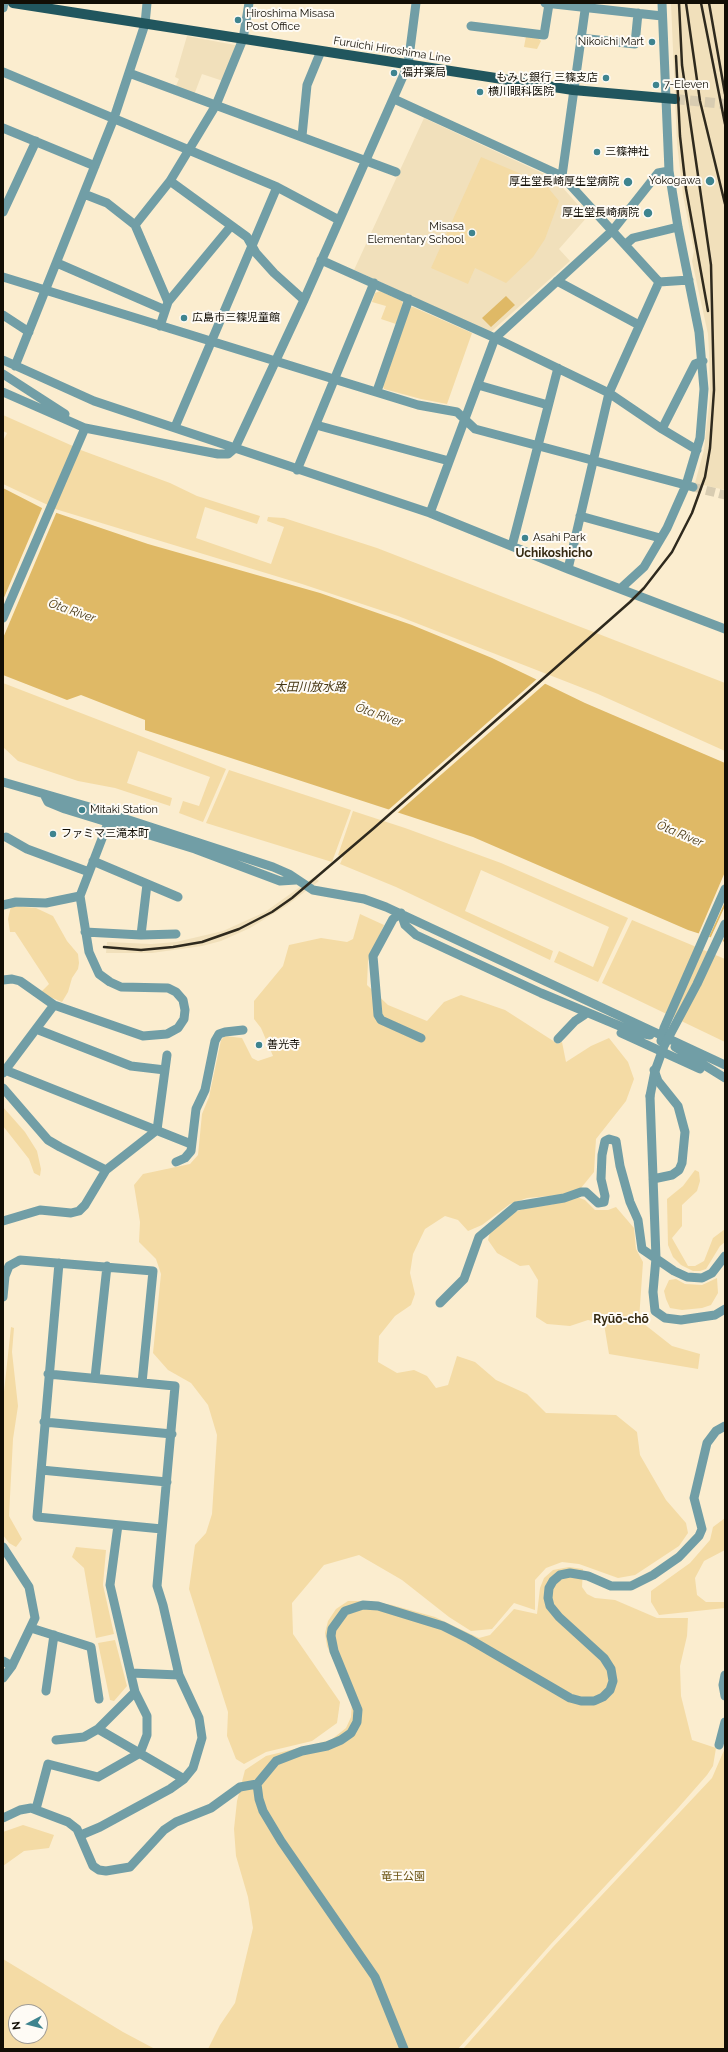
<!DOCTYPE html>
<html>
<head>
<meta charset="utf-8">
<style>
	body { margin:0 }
	#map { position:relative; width:728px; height:2052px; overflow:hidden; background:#fbedcf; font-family:Raleway,sans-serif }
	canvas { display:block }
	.frame { position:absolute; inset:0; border:4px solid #120e05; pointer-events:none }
	.north { position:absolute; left:8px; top:2004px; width:40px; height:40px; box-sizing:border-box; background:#fefbf5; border:1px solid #a09c95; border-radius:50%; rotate:263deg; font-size:11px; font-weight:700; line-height:16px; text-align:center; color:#120e05 }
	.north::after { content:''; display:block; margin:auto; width:14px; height:18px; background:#3e848f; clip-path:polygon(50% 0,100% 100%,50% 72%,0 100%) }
</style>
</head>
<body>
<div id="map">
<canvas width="728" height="2052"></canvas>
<div class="frame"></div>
<div class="north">N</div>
</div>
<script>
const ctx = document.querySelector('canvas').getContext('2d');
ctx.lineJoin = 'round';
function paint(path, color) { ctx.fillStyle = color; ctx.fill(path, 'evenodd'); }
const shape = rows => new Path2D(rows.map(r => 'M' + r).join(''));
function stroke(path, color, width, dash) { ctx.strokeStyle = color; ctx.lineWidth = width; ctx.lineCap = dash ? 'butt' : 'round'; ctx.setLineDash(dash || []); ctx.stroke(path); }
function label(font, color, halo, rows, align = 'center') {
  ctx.font = font + ' Raleway,"Noto Sans JP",sans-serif'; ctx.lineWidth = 4; ctx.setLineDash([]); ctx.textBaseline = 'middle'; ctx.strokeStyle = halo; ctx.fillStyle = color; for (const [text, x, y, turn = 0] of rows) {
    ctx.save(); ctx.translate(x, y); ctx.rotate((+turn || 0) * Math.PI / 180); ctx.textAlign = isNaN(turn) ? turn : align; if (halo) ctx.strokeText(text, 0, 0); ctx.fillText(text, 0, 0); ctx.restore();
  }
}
paint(shape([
	[671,3,725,3,725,490,695,483,704,450,710,396,709,352,708,334,692,261,694,251,683,195,677,144],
	[187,36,235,45,237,49,223,81,202,74,194,95,175,88,179,79,175,77],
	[424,118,555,179,588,216,559,249,570,261,492,331,490,332,354,270],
	[314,877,319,881,286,906,250,928,221,941,202,946,152,953,106,953,107,942,151,944,176,942,223,931,265,912]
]), '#f1e0bb');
paint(shape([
	[526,36,538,38,541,41,537,49,524,47],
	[481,157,545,184,559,201,545,239,533,257,506,283,475,268,468,284,431,268],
	[380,291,402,301,403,305,396,324,381,319,386,306,372,302,375,293],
	[409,307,413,307,472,333,447,404,421,399,384,389,382,383],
	[3,415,75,447,50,506,3,484,3,441,7,433,3,431],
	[78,449,170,483,197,496,260,516,257,524,205,507,196,538,271,564,284,527,267,521,268,517,284,518,377,548,725,683,725,751,598,694,398,616,302,584,52,508],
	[3,683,226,769,203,822,179,813,183,801,199,806,210,777,138,751,127,783,172,798,170,806,115,788,78,781,18,761,3,747],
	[229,770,351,810,332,862,206,823],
	[353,811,405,828,501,863,628,918,598,982,554,962,559,951,593,967,609,927,481,870,465,911,553,951,550,960,396,887,340,864,343,857,338,855],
	[11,906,36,908,53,916,67,941,78,954,79,963,78,969,72,978,68,992,62,1002,40,993,49,984,15,932,10,932,8,919],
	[360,914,384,925,368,961,367,985,388,1005,427,1021,444,1002,461,995,479,1001,505,1010,558,1044,562,1042,566,1062,591,1046,609,1038,628,1062,634,1079,626,1101,596,1139,594,1172,581,1188,561,1195,527,1198,510,1204,482,1225,468,1231,458,1220,445,1216,425,1229,413,1254,410,1273,415,1294,411,1305,395,1316,379,1336,378,1362,397,1373,414,1370,427,1376,436,1388,448,1385,457,1356,475,1362,496,1380,527,1394,546,1413,616,1415,637,1432,640,1455,666,1500,686,1523,688,1533,679,1546,635,1575,618,1578,579,1564,562,1562,546,1568,535,1580,535,1610,514,1603,492,1629,471,1631,449,1617,402,1580,359,1555,324,1565,292,1603,293,1634,340,1702,337,1723,312,1741,266,1752,244,1764,236,1759,227,1736,228,1712,189,1589,195,1545,206,1533,212,1514,217,1435,208,1405,191,1383,168,1370,153,1353,161,1274,156,1259,139,1242,140,1222,134,1185,143,1174,190,1164,198,1155,202,1114,209,1097,221,1040,225,1036,242,1038,252,1058,258,1061,273,1056,261,1028,254,1019,254,1001,283,966,289,945,321,938,347,942,353,939],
	[632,920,725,959,725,1042,602,983],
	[3,1107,25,1132,37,1151,41,1169,40,1176,34,1173,29,1159,3,1126],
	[695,1170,699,1172,700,1181,697,1191,682,1205,682,1226,672,1238,688,1266,695,1266,704,1261,713,1238,725,1229,725,1242,720,1246,706,1269,700,1271,693,1271,681,1265,673,1257,668,1245,667,1199,683,1186],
	[577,1197,585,1200,595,1210,608,1210,616,1207,634,1228,636,1249,643,1262,639,1320,672,1346,700,1354,698,1369,609,1354,604,1324,588,1320,570,1326,547,1324,536,1317,538,1280,529,1265,520,1266,497,1253,488,1240,491,1228,515,1212,526,1208,554,1204],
	[717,1278,718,1293,711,1305,702,1308,682,1310,670,1308,666,1299,664,1291,669,1280,676,1279,685,1284,702,1285],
	[11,1327,14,1328,12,1352,18,1406,13,1439,9,1516,22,1539,16,1547,9,1543,3,1535,3,1401],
	[725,1518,725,1550,704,1561,695,1578,697,1595,706,1602,725,1602,725,1608,659,1615,651,1602,651,1591,690,1563,710,1540,713,1527],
	[76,1547,106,1550,103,1585,114,1634,96,1638,84,1568,72,1557],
	[569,1567,583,1569,582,1587,587,1594,595,1598,615,1600,657,1618,688,1618,687,1636,680,1666,681,1696,692,1740,716,1748,713,1766,707,1775,678,1808,550,1945,458,2049,208,2049,220,2025,235,2003,253,1928,248,1897,236,1856,234,1829,237,1801,245,1770,266,1756,331,1740,346,1728,351,1717,352,1703,327,1646,325,1633,328,1621,336,1609,348,1601,368,1601,392,1605,435,1617,479,1638,490,1635,514,1609,537,1614,540,1588,544,1578,553,1570],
	[115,1640,127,1686,114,1701,110,1700,98,1643],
	[725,1748,725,2049,463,2049,553,1947,712,1778],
	[23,1825,54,1835,49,1848,24,1851,3,1866,3,1832],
	[3,1959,123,2032,155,2049,3,2049],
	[16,2012,40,2012,40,2036,16,2036]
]), '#f4dba5');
paint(shape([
	[506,296,515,305,491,327,482,318],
	[3,488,42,508,148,544,320,593,412,625,492,658,585,703,725,763,725,942,688,930,473,837,145,730,145,720,81,695,67,700,3,675]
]), '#dfb966');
paint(shape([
	[43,506,57,511,3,638,3,600],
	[538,678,547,682,395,815,386,812],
	[725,872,725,902,708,939,698,935],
	[725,906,725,936,722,943,710,939]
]), '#fbedcf');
stroke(shape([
	[693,487,725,495]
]), '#d8ccb1', 9, [9, 4.5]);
stroke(shape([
	[675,99,725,104]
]), '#d8ccb1', 10, [10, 5]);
stroke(shape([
	[545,3,662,16],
	[3,8,4,3],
	[471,26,544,35,549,4],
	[580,38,635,44,638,13],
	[3,72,277,187,339,220],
	[129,73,396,172],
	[394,99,562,176,659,282,689,280],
	[3,128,95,166],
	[302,136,307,85,321,51],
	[562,176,586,3],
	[170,181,247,237,256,253,274,273,304,300],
	[84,194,107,203,135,225,168,302],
	[3,212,36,141],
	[135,225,170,181,216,105,243,39,249,3],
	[626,244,633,238,678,227],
	[321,260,495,338,609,393,662,429,697,450],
	[57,263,165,310],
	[3,277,418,405,457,412,475,429,693,487],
	[557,281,639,325],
	[3,315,29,332],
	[160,326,168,302,231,226],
	[3,360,94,401,430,513,568,569,725,629],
	[15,366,114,118,145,24,147,3],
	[3,374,65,414],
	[478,385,548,405],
	[377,391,409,299],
	[3,392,85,428,218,454,228,454,235,448,304,300,408,65,416,3],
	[316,425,449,461],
	[175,427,277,187],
	[662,429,695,364,703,361],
	[297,470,374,283],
	[430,513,495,338,613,230,658,173,669,171],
	[580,516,660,538],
	[512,546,558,368],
	[568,569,609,393,659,282],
	[620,589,644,567,667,528,686,485,700,438,704,389,699,332,678,227,669,171,662,3],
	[3,618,85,428],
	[3,782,86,806,273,867,289,874,313,890,364,899,386,907,725,1065],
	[45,796,48,802,65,809,195,849,280,881,296,880],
	[6,837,27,849,89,872],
	[93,861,178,897],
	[3,905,16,902,46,903,80,896],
	[85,932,141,935,147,884],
	[141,935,176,934],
	[3,980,12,979,20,981,54,1005,143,1036,167,1034,178,1028,184,1019,185,1010,183,1000,176,992,168,988,121,987,110,982,99,974,89,952,80,896,108,823],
	[36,1029,131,1066,165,1070],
	[621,1033,700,1069],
	[421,1038,381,1020,378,1015,373,956,393,919,401,913,405,925,416,935,541,993,634,1032,650,1035],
	[558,1039,575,1021,584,1015],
	[661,1041,664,1028,725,889],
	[675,1047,725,1078],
	[5,1070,191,1144],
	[3,1073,54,1005],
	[3,1088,48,1140,60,1147,106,1170],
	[650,1096,656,1258,653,1292,655,1311,665,1318,681,1320,715,1315,725,1309],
	[176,1162,185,1158,191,1151,196,1109,205,1090,215,1041,219,1034,225,1032,243,1030],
	[653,1179,672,1175,679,1170,682,1163,685,1132,678,1106,658,1081,654,1070],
	[3,1221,40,1210,71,1213,79,1211,85,1205,106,1170,157,1130,167,1055],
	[59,1263,37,1517,162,1529],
	[3,1297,5,1276,9,1266,20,1260,153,1271,142,1383],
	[440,1303,464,1279,479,1237,516,1206,564,1198,581,1192,586,1192,598,1203,604,1202,605,1196,601,1179,602,1155,605,1141,609,1139,616,1141,620,1166,630,1202,638,1220,642,1249,674,1271,687,1277,702,1278,712,1273,725,1256],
	[48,1374,175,1386,157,1586,163,1605,179,1675,199,1718,202,1738,193,1768,184,1779,170,1789,100,1827,81,1835],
	[95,1378,107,1266],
	[44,1422,172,1434],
	[41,1470,167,1482],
	[3,1547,29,1587,35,1618,12,1666,3,1678],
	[31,1628,91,1647,99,1699],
	[3,1661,12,1666],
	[131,1673,179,1675],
	[725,1675,723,1685,725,1696],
	[46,1691,54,1635],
	[98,1729,184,1779],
	[56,1740,84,1737,98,1729,135,1692],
	[719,1745,725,1722],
	[36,1809,48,1764,98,1777,140,1753,147,1735,147,1716,135,1692,110,1585,118,1525],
	[3,1818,20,1810,31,1808,68,1822,77,1829,93,1866,99,1870,106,1871,130,1867,164,1830,176,1822,211,1808,240,1787,257,1784],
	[404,2049,375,1977,281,1841,263,1811,259,1799,257,1784,276,1761,302,1751,327,1746,341,1740,351,1733,357,1722,358,1710,334,1651,331,1636,332,1629,345,1611,363,1605,378,1606,443,1626,469,1639,570,1698,581,1701,594,1701,603,1697,610,1690,613,1681,611,1669,604,1658,559,1617,550,1606,548,1598,549,1588,553,1581,560,1575,570,1573,588,1576,611,1586,631,1586,653,1575,679,1557,699,1536,702,1529,694,1498,707,1443,716,1431,725,1426]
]), '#719ea6', 9);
stroke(shape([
	[13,3,573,90,675,99]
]), '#21565e', 10);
stroke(shape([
	[686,3,700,101,725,204],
	[701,3,725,124],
	[709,3,725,94],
	[676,56,680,136,686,189,708,311],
	[104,947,141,950,173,947,202,942,239,929,272,912,292,898,374,828,630,602,644,588,672,552,692,513,705,477,710,448,714,390,711,265,682,65,679,3]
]), '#2e291d', 2.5);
stroke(shape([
	[650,1096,655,1071,664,1046,697,984,725,924]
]), '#719ea6', 9);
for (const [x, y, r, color] of [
	[238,20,4,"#3e848f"],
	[652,42,4,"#3e848f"],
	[394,73,4,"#3e848f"],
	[606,78,4,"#3e848f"],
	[656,85,4,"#3e848f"],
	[480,92,4,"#3e848f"],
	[597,152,4,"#3e848f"],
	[710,181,5,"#3e848f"],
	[628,182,5,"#3e848f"],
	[648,213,5,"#3e848f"],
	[472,233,4,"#3e848f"],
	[184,318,4,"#3e848f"],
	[525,538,4,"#3e848f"],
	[82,810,4,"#3e848f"],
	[53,834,4,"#3e848f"],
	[259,1045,4,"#3e848f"]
]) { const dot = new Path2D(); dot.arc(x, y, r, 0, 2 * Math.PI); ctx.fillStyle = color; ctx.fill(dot); stroke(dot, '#fefbf5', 1.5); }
label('11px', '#120e05', '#fefbf5', [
	["Hiroshima Misasa",246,14],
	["Post Office",246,27],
	["Nikoichi Mart",644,42,"right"],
	["福井薬局",402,73],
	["もみじ銀行 三篠支店",598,78,"right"],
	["7-Eleven",664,85],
	["横川眼科医院",488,92],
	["三篠神社",605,152],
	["Yokogawa",701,181,"right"],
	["厚生堂長崎厚生堂病院",619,182,"right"],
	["厚生堂長崎病院",639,213,"right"],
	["Misasa",464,227,"right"],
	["Elementary School",464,240,"right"],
	["広島市三篠児童館",192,318],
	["Asahi Park",533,538],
	["Mitaki Station",90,810],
	["ファミマ三滝本町",61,834],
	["善光寺",267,1045]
], 'left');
label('11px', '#120e05', '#fefbf5', [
	["Furuichi Hiroshima Line",392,50,9]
]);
label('11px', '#6a5110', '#fefbf5', [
	["竜王公園",403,1877]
]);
label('bold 12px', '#352a11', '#fefbf5', [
	["Uchikoshicho",554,553],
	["Ryūō-chō",621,1319]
]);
label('italic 12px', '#473713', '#fefbf5', [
	["Ōta River",72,611,19],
	["太田川放水路",310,687],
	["Ōta River",379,715,19],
	["Ōta River",680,834,23]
]);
</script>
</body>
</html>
